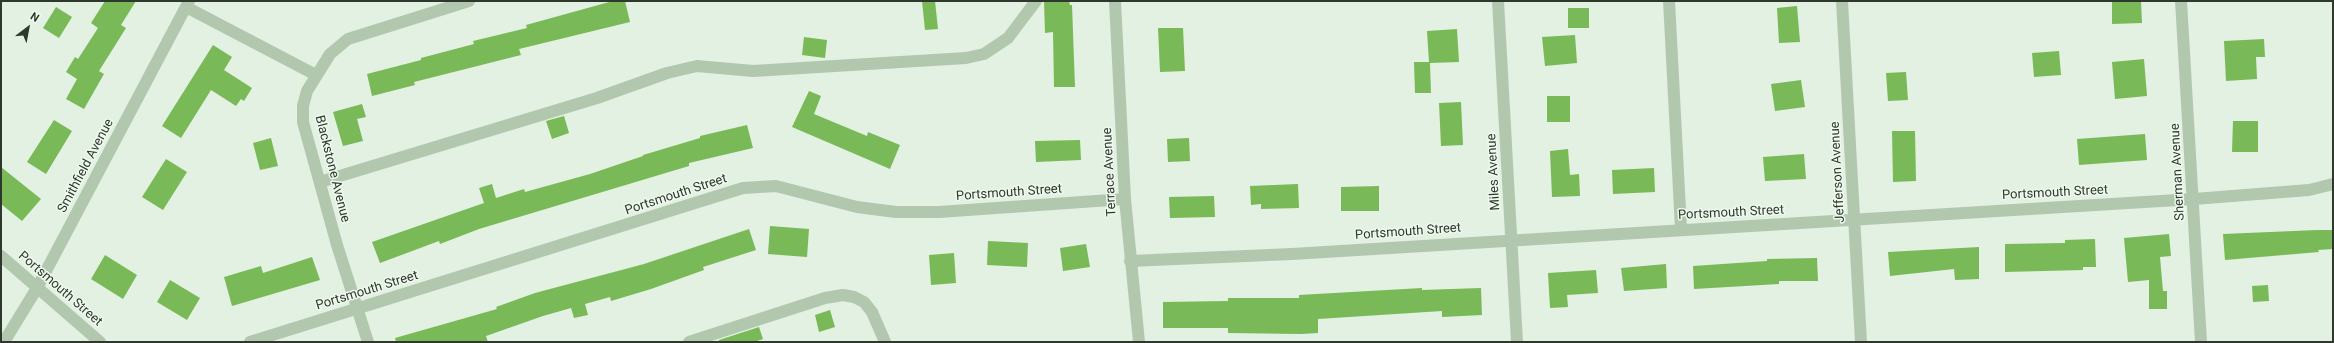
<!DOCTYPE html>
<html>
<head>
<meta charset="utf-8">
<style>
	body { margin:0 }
	#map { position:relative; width:2334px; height:343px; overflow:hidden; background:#e2f1e1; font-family:Roboto,sans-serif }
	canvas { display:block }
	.frame { position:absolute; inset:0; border:2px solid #2f382c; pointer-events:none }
	.north { position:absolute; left:8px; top:8px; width:40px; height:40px; -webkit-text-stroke:3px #eef9ee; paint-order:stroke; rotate:32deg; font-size:11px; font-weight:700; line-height:16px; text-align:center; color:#2f382c }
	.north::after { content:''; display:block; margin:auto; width:14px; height:18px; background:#2f382c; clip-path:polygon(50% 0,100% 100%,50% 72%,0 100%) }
</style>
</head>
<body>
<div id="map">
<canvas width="2334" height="343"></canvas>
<div class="frame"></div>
<div class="north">N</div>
</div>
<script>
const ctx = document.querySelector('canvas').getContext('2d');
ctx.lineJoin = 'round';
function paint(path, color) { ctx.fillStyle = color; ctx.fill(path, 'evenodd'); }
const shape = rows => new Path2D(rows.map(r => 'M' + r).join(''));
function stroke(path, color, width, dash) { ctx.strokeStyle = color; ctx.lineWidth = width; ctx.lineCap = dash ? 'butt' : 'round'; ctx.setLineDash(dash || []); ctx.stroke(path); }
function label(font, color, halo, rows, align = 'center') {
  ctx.font = font + ' Roboto,sans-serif'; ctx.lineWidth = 3; ctx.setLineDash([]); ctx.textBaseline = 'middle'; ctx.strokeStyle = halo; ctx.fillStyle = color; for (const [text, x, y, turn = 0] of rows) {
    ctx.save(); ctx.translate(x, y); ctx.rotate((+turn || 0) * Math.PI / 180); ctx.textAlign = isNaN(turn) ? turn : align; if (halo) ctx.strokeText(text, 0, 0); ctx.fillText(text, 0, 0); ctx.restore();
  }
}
paint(shape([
	[105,1,136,1,121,25,126,28,99,71,104,74,84,109,66,99,77,79,66,72,75,57,78,59,98,28,91,23],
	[613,1,625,1,630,22,519,49,521,55,414,82,415,85,372,96,367,74,421,60,421,58,474,44,473,41,527,28,526,25],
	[922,1,935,1,938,29,925,30],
	[1044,1,1069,1,1070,5,1072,5,1075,87,1054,87,1053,32,1045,33],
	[2112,1,2141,1,2142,23,2112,24],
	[1797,6,1800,42,1779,43,1777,8],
	[56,7,72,17,59,38,43,28],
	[1568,8,1589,8,1589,28,1568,28],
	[1158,28,1183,28,1185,71,1160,72],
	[1457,29,1459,62,1430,63,1431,93,1415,93,1414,62,1429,62,1427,31],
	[1575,35,1577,63,1545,66,1542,37],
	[804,37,827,40,825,58,802,55],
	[2264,39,2265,57,2256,57,2257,79,2226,81,2224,41],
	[213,45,232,57,224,70,252,88,244,101,241,99,236,106,211,90,181,138,162,126],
	[2059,51,2061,75,2034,77,2032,53],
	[2144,59,2147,96,2115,99,2112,62],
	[1906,72,1908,100,1888,101,1886,73],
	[1801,80,1805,107,1775,111,1771,84],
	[809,91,821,96,814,114,867,136,868,132,900,145,890,169,792,127],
	[1547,96,1570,96,1570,122,1547,122],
	[1461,102,1463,145,1441,146,1439,103],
	[362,104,366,117,357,119,363,141,343,146,333,112],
	[564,116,569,133,552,139,546,121],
	[54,120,72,131,46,174,27,162],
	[2233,121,2258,121,2258,152,2232,152],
	[747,125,753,148,689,163,689,166,479,229,440,244,439,241,380,263,372,242,484,203,479,188,492,184,496,198,524,189,525,192,590,174,643,156,643,155,700,138,700,136],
	[1892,131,1915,131,1916,181,1893,182],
	[2145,134,2147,160,2079,165,2077,139],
	[271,138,278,166,260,170,253,143],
	[1189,138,1190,161,1168,162,1167,139],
	[1080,140,1081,160,1036,162,1035,141],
	[1568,149,1570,175,1579,174,1580,196,1552,197,1550,151],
	[1804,154,1806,179,1765,181,1763,157],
	[166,159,187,172,163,210,142,197],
	[1,167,41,199,22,221,1,204],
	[1654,168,1655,192,1613,194,1612,170],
	[1298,184,1299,208,1261,209,1261,204,1251,205,1250,186],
	[1379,186,1379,211,1341,211,1341,187],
	[1214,196,1215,217,1170,218,1169,197],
	[770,226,809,229,807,257,768,254],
	[749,229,756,250,703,267,704,270,651,289,611,301,610,297,585,304,588,315,574,318,571,308,543,316,486,336,488,342,396,342,395,338,497,309,496,307,535,293,644,264],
	[2317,230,2333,230,2333,249,2318,250,2319,252,2225,260,2223,234],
	[2169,234,2171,256,2160,257,2163,291,2167,291,2167,309,2149,309,2149,280,2128,282,2124,238],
	[2095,239,2096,267,2083,267,2083,270,2005,272,2005,244,2065,243,2065,240],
	[988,241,1028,243,1027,267,987,265],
	[1086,244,1090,267,1063,271,1060,248],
	[1979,247,1979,279,1955,280,1954,269,1890,276,1888,252],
	[954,253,956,283,931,285,929,255],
	[105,255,137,275,123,299,91,279],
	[312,257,320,280,232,306,224,277,261,266,263,273],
	[1817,258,1818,281,1779,281,1779,284,1694,289,1693,266,1767,261,1767,259],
	[1666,264,1667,288,1624,291,1621,268],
	[1596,270,1598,293,1567,295,1568,307,1550,308,1548,273],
	[170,280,200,298,187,320,157,302],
	[2268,285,2269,301,2253,302,2252,286],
	[1422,288,1422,290,1481,288,1482,315,1442,317,1442,311,1318,319,1318,333,1301,334,1228,333,1228,328,1163,328,1163,302,1228,301,1228,298,1299,298,1299,295],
	[830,310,835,327,819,332,815,315],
	[759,327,763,339,754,342,719,342,719,340]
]), '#79b957');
stroke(shape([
	[1115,1,1125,199,1139,342],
	[1498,1,1517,342],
	[1669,1,1681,229],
	[1842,1,1861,342],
	[2181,1,2201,342],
	[186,7,316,75],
	[320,182,597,98,667,73,697,66,753,71,966,58,984,54,1008,38,1036,1],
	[1,256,100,342],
	[1130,261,1292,254,2194,199,2309,190,2333,184],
	[4,342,37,288,189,1],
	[250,342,743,188,776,186,857,207,896,212,939,212,1125,199],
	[368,342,337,245,303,122,303,106,307,91,330,54,348,39,469,1],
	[689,342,825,298,843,295,854,297,864,302,872,312,885,342]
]), '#b2c8ae', 12);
label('13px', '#2f382c', '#eef9ee', [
	["Smithfield Avenue",86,166,-62],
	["Blackstone Avenue",332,169,76],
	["Terrace Avenue",1110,172,-93],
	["Miles Avenue",1494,172,-93],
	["Jefferson Avenue",1838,172,-93],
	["Sherman Avenue",2178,172,-93],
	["Portsmouth Street",1009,193,-4],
	["Portsmouth Street",2055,193,-3],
	["Portsmouth Street",676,195,-18],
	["Portsmouth Street",1731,213,-3],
	["Portsmouth Street",1408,232,-4],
	["Portsmouth Street",60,289,41],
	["Portsmouth Street",367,291,-17]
]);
</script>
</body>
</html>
